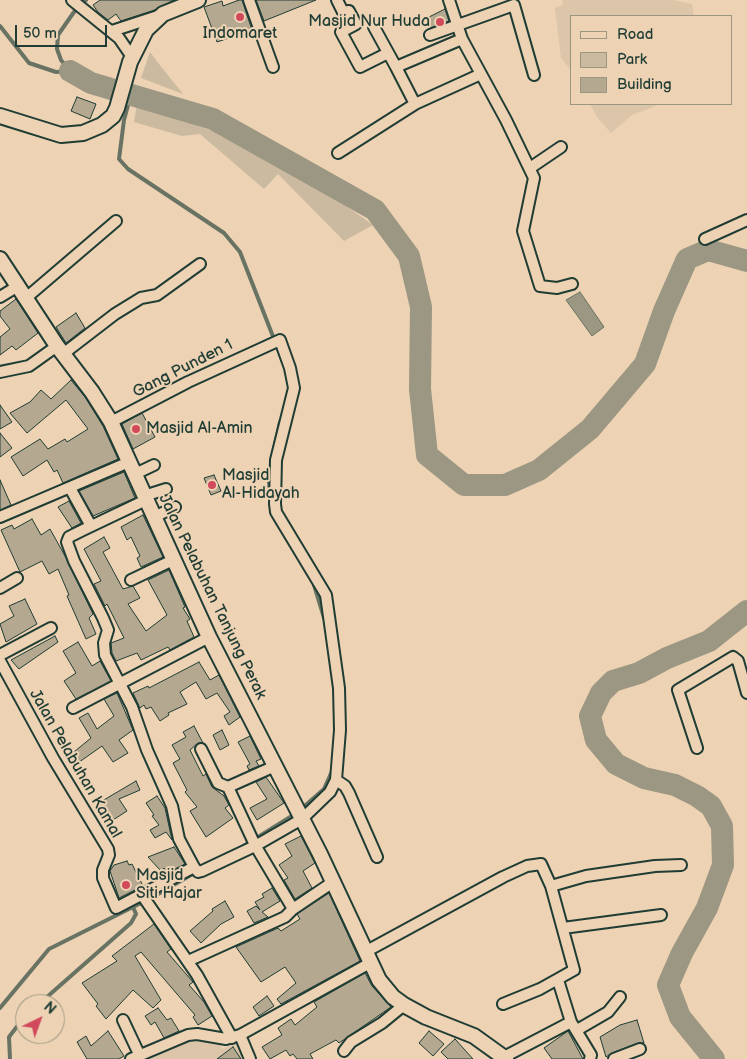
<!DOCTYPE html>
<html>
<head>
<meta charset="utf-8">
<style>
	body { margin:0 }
	#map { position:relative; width:747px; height:1059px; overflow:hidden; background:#edd2b4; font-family:"Balsamiq Sans",sans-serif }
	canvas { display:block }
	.legend { position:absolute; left:570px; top:15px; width:162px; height:90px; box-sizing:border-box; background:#edd2b4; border:1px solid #9b9681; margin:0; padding:6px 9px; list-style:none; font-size:15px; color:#1f3d34 }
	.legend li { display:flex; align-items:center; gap:10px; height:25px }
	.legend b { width:25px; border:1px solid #9b9681 }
	.north { position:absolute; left:15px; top:994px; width:50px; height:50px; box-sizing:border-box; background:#edd2b4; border:1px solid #9b9681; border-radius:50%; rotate:42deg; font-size:14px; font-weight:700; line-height:20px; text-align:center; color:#1f3d34 }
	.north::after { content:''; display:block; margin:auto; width:18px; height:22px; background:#d1495b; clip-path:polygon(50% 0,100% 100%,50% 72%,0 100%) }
	.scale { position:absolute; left:15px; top:25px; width:92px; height:22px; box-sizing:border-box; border:2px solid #1f3d34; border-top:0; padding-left:6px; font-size:15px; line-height:18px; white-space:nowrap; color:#1f3d34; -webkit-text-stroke:4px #edd2b4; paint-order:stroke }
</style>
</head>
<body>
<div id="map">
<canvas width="747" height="1059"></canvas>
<ul class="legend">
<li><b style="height:6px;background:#edd2b4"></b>Road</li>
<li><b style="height:14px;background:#cbba9f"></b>Park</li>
<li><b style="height:14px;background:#b4a890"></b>Building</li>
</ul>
<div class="north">N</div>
<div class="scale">50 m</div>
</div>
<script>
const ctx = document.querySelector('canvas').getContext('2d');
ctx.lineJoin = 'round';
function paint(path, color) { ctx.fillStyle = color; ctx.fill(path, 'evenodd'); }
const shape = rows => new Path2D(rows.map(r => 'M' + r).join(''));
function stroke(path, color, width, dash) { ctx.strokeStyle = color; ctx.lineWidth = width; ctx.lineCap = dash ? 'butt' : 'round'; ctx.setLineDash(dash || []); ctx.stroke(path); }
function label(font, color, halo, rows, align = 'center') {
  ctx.font = font + ' "Balsamiq Sans",sans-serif'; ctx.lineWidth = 4; ctx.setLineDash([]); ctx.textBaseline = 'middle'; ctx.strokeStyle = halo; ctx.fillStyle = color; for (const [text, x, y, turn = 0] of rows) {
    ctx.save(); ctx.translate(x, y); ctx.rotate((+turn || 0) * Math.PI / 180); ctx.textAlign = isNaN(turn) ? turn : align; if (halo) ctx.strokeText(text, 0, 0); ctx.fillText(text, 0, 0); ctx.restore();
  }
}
paint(shape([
	[562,0,673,0,692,4,694,16,571,16,571,70,561,58,555,8,563,5],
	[590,104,661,104,632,115,611,133,597,117],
	[187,1041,218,1041,222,1049,239,1042,246,1059,145,1059]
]), '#dcc5a9');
paint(shape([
	[150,52,159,64,183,94,141,78],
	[137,104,218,133,332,196,373,225,344,241,278,174,264,189,200,134,182,136,134,122]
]), '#cbba9f');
const water = shape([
	[580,292,604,327,592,336,566,300,580,292]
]);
paint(water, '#9b9782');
stroke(water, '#697363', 1);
stroke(shape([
	[0,26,29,63,56,72,70,71],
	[70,71,61,60,57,49,58,35,74,12,86,0],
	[131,94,124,120,119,159,128,169,224,233,240,252,283,362],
	[273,454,280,422],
	[271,501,269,482,271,464],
	[314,585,324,618],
	[335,737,335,722],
	[300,810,324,789,333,769],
	[242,847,295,814],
	[39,1004,131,923,136,914,133,907],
	[0,1008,49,949,153,897,196,872],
	[10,1059,9,1037,25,1016]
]), '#697363', 4);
stroke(shape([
	[70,71,91,83,213,119,375,210,409,256,421,307,420,389,427,455,464,485,505,485,539,470,590,429,645,364,664,311,687,259,708,250,747,261],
	[714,1059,680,1017,668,985,682,953,707,908,723,865,722,826,711,806,697,796,675,785,644,778,616,764,596,740,590,716,601,693,613,681,639,673,667,658,709,641,747,611]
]), '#9b9782', 22);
const building = shape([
	[100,0,174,0,155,10,121,21,116,14,108,20,98,12,93,5,100,0],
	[239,0,242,0,252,30,217,42,204,7,222,1,223,6,239,0],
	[256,0,316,0,264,21,256,0],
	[445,9,449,21,430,28,427,18,445,9],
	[77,97,96,104,90,119,71,111,77,97],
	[16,299,38,333,16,350,12,346,0,355,0,337,10,329,0,316,0,311,16,299],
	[76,313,85,328,66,343,56,327,76,313],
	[71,380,85,397,103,426,118,459,63,483,57,470,54,472,47,460,23,476,11,457,40,439,48,449,65,439,67,442,88,429,66,400,27,433,10,413,30,402,41,390,51,399,71,380],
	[0,405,12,422,0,429,0,405],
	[142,413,155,437,133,449,122,424,142,413],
	[0,433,12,448,0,457,0,433],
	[124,472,135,498,93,516,79,491,124,472],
	[214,475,221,491,211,495,204,478,214,475],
	[0,480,11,505,0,510,0,480],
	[69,501,81,523,72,528,58,507,69,501],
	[143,515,163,557,141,567,137,558,140,556,131,537,127,540,121,527,143,515],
	[32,519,41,535,50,529,65,556,93,614,89,618,96,634,86,639,67,596,69,595,58,569,49,574,42,561,20,572,1,530,12,525,14,529,32,519],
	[104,537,110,548,103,552,123,589,133,586,140,598,128,604,146,631,167,615,148,580,169,570,185,607,183,608,190,619,187,621,194,637,170,650,168,647,141,660,137,653,116,661,112,653,111,643,124,638,107,604,105,606,94,584,101,581,84,549,104,537],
	[25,599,37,624,6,642,0,624,14,616,9,606,25,599],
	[55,636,58,642,19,669,11,660,55,636],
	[78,642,92,666,100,661,111,681,76,699,64,681,76,673,63,651,78,642],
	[199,662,210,680,219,675,240,717,229,725,224,716,230,712,217,693,206,699,196,682,180,692,187,704,168,713,169,715,160,721,151,707,146,709,144,705,140,708,133,693,148,686,149,688,199,662],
	[117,693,133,730,119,740,128,753,113,762,102,746,75,765,69,756,91,738,79,718,88,713,97,729,114,716,104,699,117,693],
	[194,726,203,743,198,743,190,750,203,776,206,774,212,787,224,796,229,805,225,808,233,818,206,837,190,811,197,807,185,792,187,790,173,763,180,759,172,745,186,737,183,732,194,726],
	[222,730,229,745,220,750,213,735,222,730],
	[250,736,261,759,256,761,259,766,249,770,247,766,250,764,238,742,250,736],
	[266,777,284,803,257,820,250,808,267,799,256,782,266,777],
	[136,781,140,790,119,799,127,811,113,820,107,813,104,815,97,804,136,781],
	[157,796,165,808,172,840,166,832,155,838,150,830,159,825,152,816,154,815,146,803,157,796],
	[301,836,315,863,303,871,312,888,295,899,284,880,288,878,279,865,292,856,285,844,301,836],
	[174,847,185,864,167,873,164,868,161,871,148,857,174,847],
	[127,861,129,865,132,864,143,886,119,898,110,871,114,865,127,861],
	[272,888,280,901,262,912,268,917,254,923,247,911,256,906,260,910,255,902,264,897,262,894,272,888],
	[329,893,360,961,281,1004,277,999,296,983,285,967,261,982,236,947,278,928,281,931,300,919,297,914,329,893],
	[225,901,234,917,221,924,201,943,190,931,213,911,212,909,225,901],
	[154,924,171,949,167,952,193,982,189,985,204,1002,212,1016,198,1025,193,1017,195,1015,141,952,135,956,161,1000,153,1008,133,990,106,1019,96,1006,98,1004,82,983,117,961,112,956,154,924],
	[365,973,372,986,391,1007,339,1043,336,1040,310,1054,313,1059,297,1059,293,1054,290,1056,286,1050,270,1059,262,1047,282,1035,278,1028,291,1019,295,1025,317,1007,314,1002,365,973],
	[267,996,274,1006,259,1016,253,1007,267,996],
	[158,1008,167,1020,171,1018,179,1031,164,1038,155,1022,151,1025,145,1016,158,1008],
	[637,1020,644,1043,638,1043,612,1053,606,1057,600,1037,620,1025,637,1020],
	[108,1031,124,1056,119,1059,87,1059,77,1042,86,1036,91,1046,108,1031],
	[429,1031,444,1044,433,1056,419,1043,429,1031],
	[568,1031,583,1059,552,1059,544,1048,568,1031],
	[455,1039,473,1059,448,1059,441,1052,455,1039],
	[233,1047,241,1059,217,1059,233,1047]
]);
paint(building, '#b4a890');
stroke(building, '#1f3d34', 1);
const street = shape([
	[72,0,119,38,132,57],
	[249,0,273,67],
	[337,0,343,12,349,11,356,24,341,32,360,67,388,53],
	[449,0,462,39,506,120,534,178,523,231,540,286,557,288,572,284],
	[374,27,396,67,462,39],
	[112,31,158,16],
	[430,35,514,5,534,75],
	[396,67,415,104],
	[338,153,415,104,481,74],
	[530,168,561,147],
	[705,239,747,220],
	[0,297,18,286],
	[26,298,116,221],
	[63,354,115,314,141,298,157,295,200,264],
	[0,372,29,366,57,346],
	[135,474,154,465],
	[70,488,91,526],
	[144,496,166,489],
	[146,500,83,530,69,537,67,542,74,561,103,618,108,630,104,643,105,655,132,707,147,750,172,806,179,839,194,867],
	[0,517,129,462],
	[154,517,175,507],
	[131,580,173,560],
	[0,588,17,578],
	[0,655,51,628],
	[0,661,53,758,108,849,109,855,103,870,103,878,116,908,194,867,198,872,202,871,255,846,302,819,330,792,336,780,340,730,339,688,326,595,276,512,275,504,276,460,294,388,290,368,280,340,188,382,111,422],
	[73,708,209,637],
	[697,748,678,690,733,657,738,661,747,693],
	[201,749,218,783,228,787,275,766],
	[336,780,345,786,349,793,377,857],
	[551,886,586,876,655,866,681,865],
	[142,895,197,975,232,1038],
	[293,909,333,882],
	[563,928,661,915],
	[365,952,503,877,527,866,541,864,551,886,574,970,540,989,503,1004],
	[188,961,285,917,293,909,255,845,228,787],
	[558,980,571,1022,591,1055,590,1059],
	[123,1020,139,1054],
	[577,1030,608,1012,620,997],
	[240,1035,250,1059],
	[344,1051,351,1042,382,1023,404,1005],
	[504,1057,571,1022],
	[131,1059,188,1035,197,1034,226,1039,240,1035,370,963],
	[614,1059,640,1049]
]);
const secondary = shape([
	[0,116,61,135,83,133,102,125,113,116,117,108,130,62,146,30,163,14,198,0],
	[0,259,57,346,92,392,111,422,209,637,320,854,379,980,393,997,404,1005,426,1017,474,1036,506,1059]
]);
stroke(street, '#1f3d34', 14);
stroke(secondary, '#1f3d34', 18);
stroke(street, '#edd2b4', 10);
stroke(secondary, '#edd2b4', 14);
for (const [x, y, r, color] of [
	[240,17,5,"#d1495b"],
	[440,22,5,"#d1495b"],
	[136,429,5,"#d1495b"],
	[212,485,5,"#d1495b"],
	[126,885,5,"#d1495b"]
]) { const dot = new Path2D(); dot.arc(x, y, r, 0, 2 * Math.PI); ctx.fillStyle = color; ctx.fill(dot); stroke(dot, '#edd2b4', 2); }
label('16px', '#1f3d34', '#edd2b4', [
	["Masjid Nur Huda",430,22,"right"],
	["Indomaret",240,34,"center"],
	["Masjid Al-Amin",146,429],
	["Masjid",222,476],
	["Al-Hidayah",222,494],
	["Masjid",136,876],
	["Siti Hajar",136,894]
], 'left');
label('16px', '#1f3d34', '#edd2b4', [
	["Gang Punden 1",183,369,-27],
	["Jalan Pelabuhan Tanjung Perak",212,597,64],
	["Jalan Pelabuhan Kamal",75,764,60]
]);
</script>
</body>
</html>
